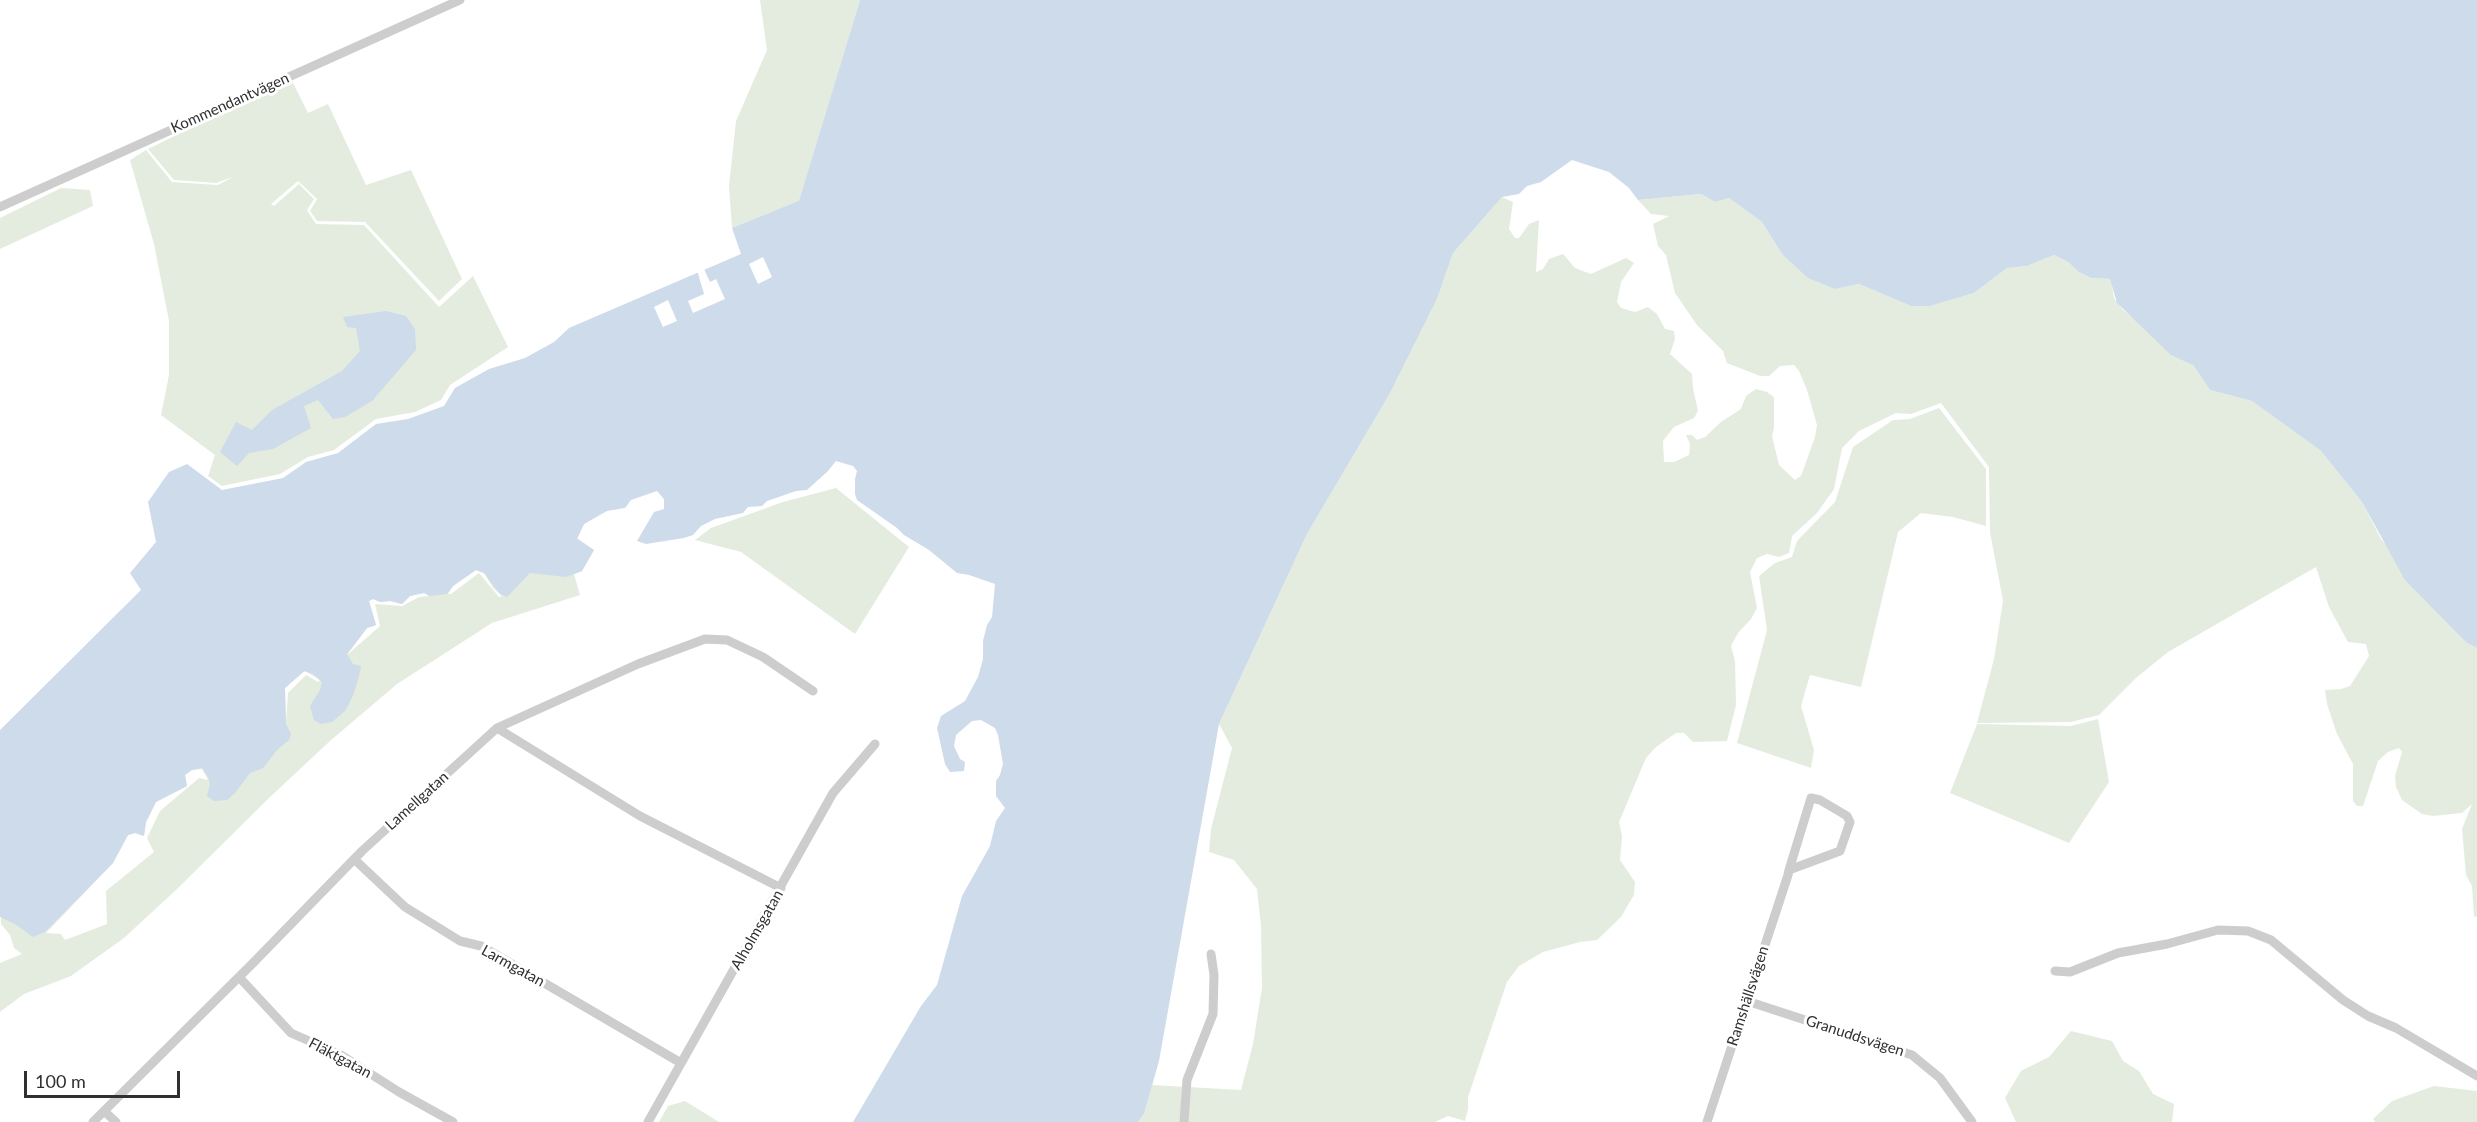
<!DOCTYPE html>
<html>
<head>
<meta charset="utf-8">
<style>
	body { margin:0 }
	#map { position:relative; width:2477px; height:1122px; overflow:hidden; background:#fff; font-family:Lato,sans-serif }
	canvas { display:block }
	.scale { position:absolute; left:24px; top:1071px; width:156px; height:27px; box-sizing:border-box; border:3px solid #303030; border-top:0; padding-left:8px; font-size:18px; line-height:21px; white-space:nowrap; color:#303030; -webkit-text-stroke:4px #fff; paint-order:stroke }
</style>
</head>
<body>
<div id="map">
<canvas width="2477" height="1122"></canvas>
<div class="scale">100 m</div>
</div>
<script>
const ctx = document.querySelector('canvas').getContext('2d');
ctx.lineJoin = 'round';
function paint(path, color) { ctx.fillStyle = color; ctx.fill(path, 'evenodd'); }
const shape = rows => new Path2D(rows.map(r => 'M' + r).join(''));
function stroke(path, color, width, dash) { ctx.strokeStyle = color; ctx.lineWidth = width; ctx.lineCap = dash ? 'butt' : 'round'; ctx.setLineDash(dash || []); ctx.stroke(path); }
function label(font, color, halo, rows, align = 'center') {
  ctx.font = font + ' Lato,sans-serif'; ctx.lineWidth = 6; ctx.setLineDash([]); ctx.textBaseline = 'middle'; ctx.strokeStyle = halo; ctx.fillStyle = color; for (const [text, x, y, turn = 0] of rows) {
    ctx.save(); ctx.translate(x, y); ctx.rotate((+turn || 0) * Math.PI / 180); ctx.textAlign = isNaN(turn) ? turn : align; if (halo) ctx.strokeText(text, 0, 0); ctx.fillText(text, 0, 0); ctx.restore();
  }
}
paint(shape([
	[760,0,860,0,799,202,732,228,729,186,736,121,767,50],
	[291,79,308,113,328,104,366,185,411,170,462,279,439,301,365,222,317,221,310,211,317,199,298,181,271,204,274,206,299,184,314,199,307,210,316,224,364,225,439,307,473,276,508,347,450,385,441,400,415,412,376,419,334,450,308,457,280,474,222,486,208,476,215,455,161,415,169,375,169,321,154,244,130,160,146,150,172,182,218,185,233,177,216,183,174,180,148,149],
	[61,188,90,190,93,206,0,249,0,218],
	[1701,194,1715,202,1729,198,1762,222,1782,254,1835,289,1859,284,1911,306,1930,306,1974,293,2007,268,2027,266,2054,255,2068,262,2079,272,2091,278,2111,279,2114,298,2123,310,2193,365,2210,390,2252,401,2321,451,2362,502,2381,539,2467,643,2477,648,2477,916,2474,917,2472,886,2466,875,2462,829,2472,804,2462,813,2433,816,2422,814,2402,800,2396,787,2395,776,2402,752,2399,748,2388,752,2378,761,2363,806,2357,806,2353,801,2353,764,2337,734,2327,704,2325,690,2341,689,2350,686,2369,656,2366,644,2348,642,2329,607,2316,567,2168,652,2136,678,2099,715,2071,722,1977,723,1994,659,2003,601,1990,532,1989,467,1941,403,1911,414,1896,413,1859,431,1842,448,1834,489,1817,513,1792,536,1789,553,1779,557,1767,554,1757,558,1750,572,1757,608,1751,619,1738,633,1731,646,1735,661,1736,705,1727,741,1693,742,1684,733,1676,733,1656,747,1646,758,1619,822,1622,836,1620,860,1635,882,1634,895,1621,917,1597,940,1580,942,1543,952,1519,966,1507,982,1468,1097,1468,1109,1465,1121,1448,1116,1435,1122,1138,1122,1144,1114,1152,1085,1241,1090,1253,1044,1262,988,1261,926,1257,889,1234,860,1209,852,1211,829,1232,748,1219,724,1307,534,1389,395,1437,299,1453,253,1502,197,1513,202,1509,229,1515,238,1519,238,1529,224,1539,220,1536,272,1543,269,1549,259,1563,254,1575,268,1591,274,1626,258,1634,263,1621,282,1617,302,1621,308,1635,312,1648,307,1657,314,1665,329,1674,331,1675,339,1670,354,1692,374,1693,388,1698,411,1694,418,1674,427,1663,441,1664,462,1674,462,1689,455,1690,444,1686,435,1692,435,1697,440,1705,437,1721,422,1741,409,1746,396,1756,389,1767,392,1774,397,1774,428,1772,436,1779,465,1795,480,1801,476,1815,437,1817,425,1807,390,1799,371,1794,365,1780,366,1769,376,1760,376,1727,363,1723,351,1697,325,1675,293,1666,255,1658,246,1653,224,1669,216,1651,214,1638,200],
	[1939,408,1986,469,1986,526,1953,517,1921,513,1898,532,1861,687,1810,675,1801,706,1814,750,1811,768,1737,743,1767,630,1759,576,1775,563,1792,557,1797,541,1835,502,1853,447,1893,420,1910,419],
	[836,488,909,547,855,634,741,552,695,540,711,528,783,502],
	[596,516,584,524,577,538,594,550,582,571,574,574,580,595,492,623,397,684,330,741,269,798,177,889,124,938,71,976,24,994,0,1012,0,963,22,954,14,948,10,935,1,924,0,887,304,611],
	[476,570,484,573,493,588,502,596,499,597,479,573,451,594,448,594,453,586],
	[424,593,429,596,419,597,402,606,375,604,380,626,347,655,367,628,376,625,369,601,373,599,380,602,390,601,402,604,410,596],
	[305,671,320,680,318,682,306,675,288,693,286,724,285,688],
	[202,769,208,780,199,778,160,811,147,838,154,852,106,891,107,924,65,940,61,934,46,933,113,863,128,835,135,833,144,836,146,822,156,802,187,786,185,775,192,770],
	[2098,719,2109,782,2069,843,1950,793,1977,724,2071,726],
	[2071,1031,2112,1041,2123,1061,2139,1071,2153,1094,2174,1104,2172,1122,2016,1122,2005,1098,2021,1071,2049,1057],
	[2434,1086,2477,1091,2477,1122,2375,1122,2373,1119,2392,1101],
	[685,1101,719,1122,659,1122,668,1106]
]), '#e4ecdf');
paint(shape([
	[860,0,2477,0,2477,648,2467,643,2405,580,2362,502,2321,451,2252,401,2210,390,2193,365,2171,355,2117,303,2110,279,2091,278,2079,272,2068,262,2054,255,2027,266,2007,268,1974,293,1930,306,1911,306,1859,284,1835,289,1808,278,1782,254,1762,222,1729,198,1715,202,1701,194,1638,200,1629,188,1609,172,1572,160,1541,182,1527,186,1519,194,1502,197,1453,253,1437,299,1389,395,1307,534,1219,724,1159,1061,1144,1114,1138,1122,853,1122,921,1006,937,985,962,896,990,846,996,821,1005,808,996,796,996,781,1000,775,1003,764,998,735,995,728,981,720,972,721,956,735,954,746,960,759,965,762,964,771,950,772,945,764,937,728,941,716,965,701,978,677,983,659,983,641,987,625,992,617,995,584,969,575,957,573,929,550,904,535,897,528,857,500,855,494,855,479,857,471,853,466,836,461,828,471,807,490,796,491,767,501,762,506,748,507,743,513,715,519,701,526,693,535,684,538,646,544,637,541,654,512,664,509,664,499,657,491,631,500,625,508,607,511,584,524,577,539,594,550,582,571,566,577,530,573,507,597,500,594,484,573,476,570,453,586,447,594,430,596,424,593,410,596,402,604,390,601,380,602,373,599,369,601,376,625,367,628,347,654,353,664,361,666,360,672,354,693,346,710,332,722,321,724,314,720,310,706,320,690,322,682,313,674,304,671,285,688,286,724,291,734,289,740,277,750,263,768,250,773,235,793,227,800,214,801,207,796,210,784,208,777,202,768,192,770,185,775,187,786,156,802,146,822,144,836,135,833,128,835,113,863,45,932,33,937,15,924,0,917,0,730,141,590,130,573,156,542,148,502,169,472,187,464,222,490,283,478,306,462,338,453,376,424,408,419,444,406,455,388,489,369,525,358,554,342,569,328,741,254,732,228,799,201],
	[386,311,406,316,415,329,416,350,372,401,345,417,333,419,318,400,304,406,311,428,273,449,249,453,237,466,220,452,236,422,252,430,272,410,342,371,360,351,356,328,347,327,343,317]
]), '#cddbea');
paint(shape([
	[763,257,772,277,758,284,749,264],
	[703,267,710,282,716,279,725,299,693,313,688,301,704,294,697,270],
	[668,300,677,321,663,327,654,307]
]), '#fff');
stroke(shape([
	[0,207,460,0],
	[497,728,640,816,781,888],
	[354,859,405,907,431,923,460,941,481,946,681,1063],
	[2055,971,2070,972,2118,953,2167,944,2218,930,2248,931,2271,940,2343,1000,2368,1016,2396,1028,2477,1076],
	[239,977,291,1033,341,1055,399,1092,453,1122],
	[1747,1001,1912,1055,1940,1078,1972,1122],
	[104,1111,116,1122],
	[93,1122,253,963,362,851,497,728,638,664,705,639,727,640,763,657,813,691],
	[648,1122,833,793,875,744],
	[1184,1122,1187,1080,1213,1014,1214,975,1211,954],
	[1707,1122,1788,875,1789,870,1811,798,1820,800,1847,816,1850,822,1840,851,1789,870]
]), '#cdcdcd', 9);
label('15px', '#303030', '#fff', [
	["Kommendantvägen",230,103,-24],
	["Lamellgatan",417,801,-42],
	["Alholmsgatan",757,930,-60],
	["Larmgatan",513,966,29],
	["Ramshällsvägen",1748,996,-72],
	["Granuddsvägen",1855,1036,18],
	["Fläktgatan",340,1058,28]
]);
</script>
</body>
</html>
